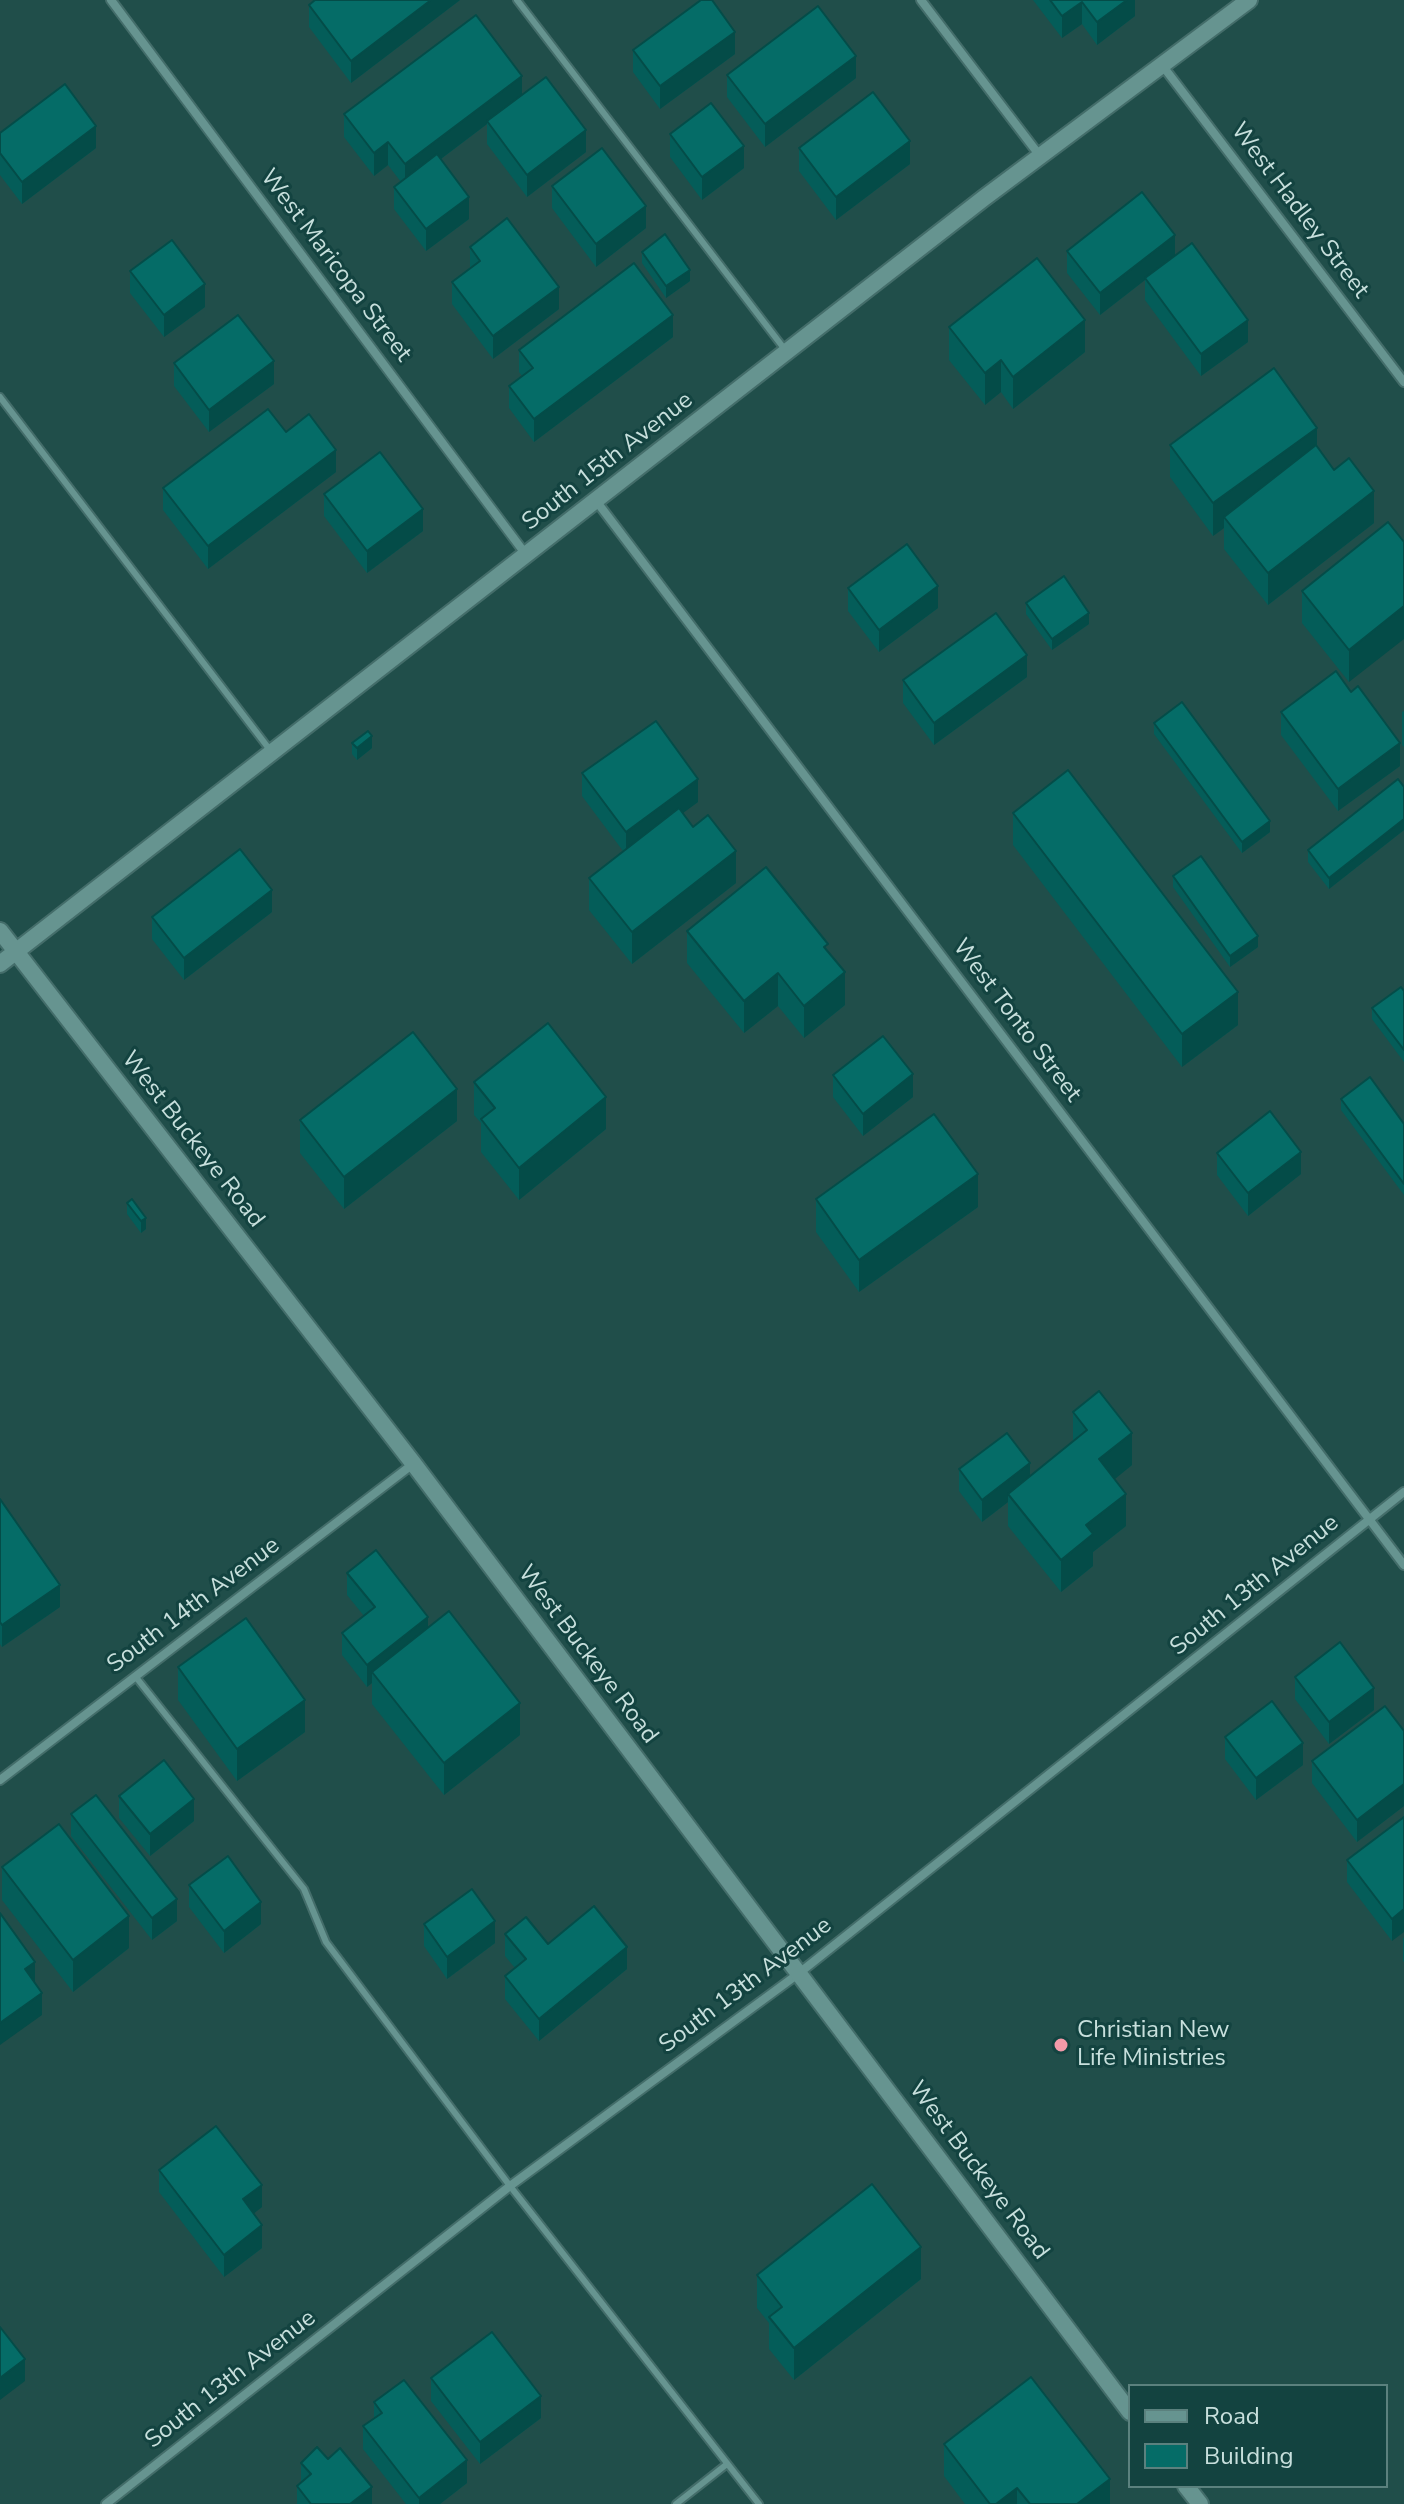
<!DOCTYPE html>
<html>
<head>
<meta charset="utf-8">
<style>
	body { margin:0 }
	#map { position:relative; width:1404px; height:2504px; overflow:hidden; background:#204e4a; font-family:"Nunito Sans",sans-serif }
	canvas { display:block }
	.legend { position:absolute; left:1128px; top:2384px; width:260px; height:104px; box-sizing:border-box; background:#134340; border:2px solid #5b817e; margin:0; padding:10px 14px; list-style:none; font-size:24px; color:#c7dfdc }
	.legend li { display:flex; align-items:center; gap:16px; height:40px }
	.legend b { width:40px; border:2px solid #5b817e }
</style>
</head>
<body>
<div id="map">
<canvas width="1404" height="2504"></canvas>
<ul class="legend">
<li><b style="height:10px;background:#669490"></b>Road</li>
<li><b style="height:22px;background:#056c67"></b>Building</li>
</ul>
</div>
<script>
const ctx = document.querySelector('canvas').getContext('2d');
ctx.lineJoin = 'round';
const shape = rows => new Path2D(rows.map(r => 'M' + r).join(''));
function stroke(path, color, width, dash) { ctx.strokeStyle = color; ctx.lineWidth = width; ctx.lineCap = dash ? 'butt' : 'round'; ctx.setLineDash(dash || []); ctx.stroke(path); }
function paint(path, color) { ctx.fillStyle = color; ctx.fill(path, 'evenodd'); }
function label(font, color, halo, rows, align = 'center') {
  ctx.font = font + ' "Nunito Sans",sans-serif'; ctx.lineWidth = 6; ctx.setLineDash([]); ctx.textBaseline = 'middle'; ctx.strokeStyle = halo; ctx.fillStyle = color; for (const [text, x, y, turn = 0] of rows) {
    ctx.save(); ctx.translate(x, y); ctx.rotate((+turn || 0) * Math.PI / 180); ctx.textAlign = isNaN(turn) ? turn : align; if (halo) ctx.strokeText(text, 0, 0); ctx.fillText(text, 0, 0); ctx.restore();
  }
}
const service = shape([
	[517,0,786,351],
	[0,397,270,750],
	[135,1676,304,1889,326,1942,510,2186,759,2504],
	[676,2504,727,2464]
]);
const minor = shape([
	[111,0,527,556],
	[921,0,1040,156],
	[1162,65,1404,382],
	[597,502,1404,1565],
	[0,1780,413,1464],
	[106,2504,510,2186,798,1974,1404,1492]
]);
const secondary = shape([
	[0,931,413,1463,1130,2412],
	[0,964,984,198,1249,0],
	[1186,2486,1200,2504]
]);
stroke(service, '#446d6a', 10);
stroke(minor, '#446d6a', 12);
stroke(secondary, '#446d6a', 20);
stroke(service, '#669490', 6);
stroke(minor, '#669490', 8);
stroke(secondary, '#669490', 16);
paint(shape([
	[460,0,351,83,309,27,309,5],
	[1033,0,1135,0,1135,16,1097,45,1082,24,1062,38],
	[633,50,735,54,660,109,633,72],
	[727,75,856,78,765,147,727,97],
	[522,95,586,152,527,197,487,144,487,124,441,159,469,219,426,251,394,209,394,187,401,182,388,165,374,176,344,137,344,114],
	[0,133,96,148,22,204,0,175],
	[670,134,744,168,702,200,670,157],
	[799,148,910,164,836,220,799,171],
	[552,186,646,228,596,267,552,208],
	[470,247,559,309,493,359,452,304,452,282,470,269],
	[1067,251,1175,256,1248,342,1201,376,1145,300,1145,280,1100,315,1067,273],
	[642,252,690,281,666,298,642,263],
	[130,271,205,307,164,337,130,293],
	[949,327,1085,352,1013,409,1001,392,985,405,949,360],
	[673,337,534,442,509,408,509,386,522,376,519,372,519,350],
	[174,363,274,384,209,432,174,386],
	[286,432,336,472,208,569,163,510,163,488],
	[1170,445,1317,448,1374,523,1268,605,1224,549,1224,528,1213,536,1170,477],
	[324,494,423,531,367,573,324,516],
	[1388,522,1349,682,1302,623,1302,591],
	[848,588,938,608,879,652,848,611],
	[1026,603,1089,624,1052,650,1026,614],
	[1027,677,934,745,903,703,903,680],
	[1404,711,1404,747,1402,745,1402,712],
	[1281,712,1400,766,1338,811,1281,735],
	[1154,723,1270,832,1242,853,1154,734],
	[352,743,372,748,357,760,352,754],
	[582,773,698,802,682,813,736,883,632,964,589,910,589,878,623,851,582,796],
	[1404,787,1404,830,1329,889,1308,862,1308,850],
	[1013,813,1238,1025,1182,1067,1013,845],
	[1173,876,1258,947,1230,967,1173,887],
	[272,912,184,980,152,939,152,917],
	[687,931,828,952,845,1005,804,1038,778,1006,744,1033,687,963],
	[1404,991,1404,1062,1372,1019,1372,1008],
	[833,1075,913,1097,863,1136,833,1097],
	[474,1082,606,1129,519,1200,481,1152,481,1123,474,1115],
	[1341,1099,1404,1124,1404,1195,1341,1110],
	[300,1120,457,1121,344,1209,300,1153],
	[1217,1153,1301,1174,1248,1216,1217,1175],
	[816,1199,978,1207,859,1292,816,1232],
	[127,1203,146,1229,141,1233,127,1214],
	[1073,1412,1132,1465,1114,1479,1126,1526,1093,1552,1093,1566,1061,1592,1008,1526,1008,1502,982,1522,959,1491,959,1469,1030,1476,1073,1441],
	[0,1499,60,1607,2,1647,0,1644],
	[347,1573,428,1628,520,1735,444,1795,372,1704,372,1683,367,1687,342,1655,342,1633,364,1616,347,1595],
	[178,1667,305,1732,237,1781,178,1700],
	[1295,1677,1374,1710,1329,1744,1295,1699],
	[1404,1731,1404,1806,1357,1842,1312,1783,1312,1761],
	[1225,1737,1303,1765,1256,1800,1225,1759],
	[119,1796,194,1821,150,1856,119,1818],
	[71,1814,177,1921,152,1940,71,1836],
	[1404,1817,1392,1941,1347,1882,1347,1860],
	[2,1867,129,1948,73,1992,2,1900],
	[189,1885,261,1924,224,1953,189,1907],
	[424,1924,495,1943,447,1979,424,1946],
	[505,1934,548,1944,627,1969,539,2041,505,1999,505,1976,515,1968,505,1956],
	[1403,1938,1404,1938,1404,1962,1403,1961],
	[159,2170,262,2207,253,2213,262,2248,224,2277,159,2192],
	[757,2275,921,2279,794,2380,769,2349,769,2323,757,2308],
	[431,2378,541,2418,480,2464,431,2401],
	[374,2402,467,2483,440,2504,406,2504,363,2449,363,2426,374,2418],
	[944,2444,1110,2504,965,2504,944,2476],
	[301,2463,372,2504,297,2504,297,2486,301,2482]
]), '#045d59');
paint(shape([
	[431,0,460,0,351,83,351,61],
	[1127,0,1135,0,1135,16,1097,45,1097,22],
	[1082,2,1082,24,1062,38,1062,16],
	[735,32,735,54,660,109,660,86],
	[856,56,856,78,765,147,765,124],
	[522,76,522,98,487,121,487,124,405,186,405,164],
	[96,126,96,148,22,204,22,182],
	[586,130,586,152,527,197,527,175],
	[910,141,910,164,836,220,836,197],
	[388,142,388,165,374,176,374,153],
	[744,146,744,168,702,200,702,177],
	[469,197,469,219,426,251,426,229],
	[646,206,646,228,596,267,596,244],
	[1175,235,1175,257,1145,278,1145,280,1100,315,1100,293],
	[690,270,690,281,666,298,666,286],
	[205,284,205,307,164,337,164,315],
	[559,287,559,309,493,359,493,336],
	[673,315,673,337,534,442,534,419],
	[1085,320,1085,352,1013,409,1013,377],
	[1248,320,1248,342,1201,376,1201,354],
	[1001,360,1001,392,985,405,985,373],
	[274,361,274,384,209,432,209,410],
	[1317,428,1317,460,1224,517,1224,528,1213,536,1213,503],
	[336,450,336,472,208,569,208,546],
	[1374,491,1374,523,1268,605,1268,573],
	[423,509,423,531,367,573,367,551],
	[938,586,938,608,879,652,879,630],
	[1404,606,1404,639,1349,682,1349,650],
	[1089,613,1089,624,1052,650,1052,639],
	[1027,655,1027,677,934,745,934,723],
	[372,736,372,748,357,760,357,748],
	[1400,743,1400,766,1338,811,1338,789],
	[698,779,698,802,626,855,626,832],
	[1404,819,1404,830,1329,889,1329,878],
	[1270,821,1270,832,1242,853,1242,842],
	[736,851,736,883,632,964,632,932],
	[272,890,272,912,184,980,184,958],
	[1258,936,1258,947,1230,967,1230,956],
	[845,972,845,1005,804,1038,804,1006],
	[778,973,778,1006,744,1033,744,1001],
	[1238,992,1238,1025,1182,1067,1182,1034],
	[913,1074,913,1097,863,1136,863,1114],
	[457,1089,457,1121,344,1209,344,1177],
	[606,1097,606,1129,519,1200,519,1168],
	[1301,1152,1301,1174,1248,1216,1248,1193],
	[978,1174,978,1207,859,1292,859,1260],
	[146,1218,146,1229,141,1233,141,1221],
	[1132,1433,1132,1465,1099,1492,1099,1459],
	[1030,1463,1030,1485,1008,1494,1008,1502,982,1522,982,1500],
	[1126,1494,1126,1526,1093,1552,1093,1566,1061,1592,1061,1560,1086,1525],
	[60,1585,60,1607,2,1647,2,1625],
	[428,1617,428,1639,372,1672,372,1683,367,1687,367,1665],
	[1374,1688,1374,1710,1329,1744,1329,1722],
	[305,1700,305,1732,237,1781,237,1749],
	[520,1703,520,1735,444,1795,444,1763],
	[1303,1743,1303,1765,1256,1800,1256,1778],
	[1404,1784,1404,1806,1357,1842,1357,1820],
	[194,1799,194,1821,150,1856,150,1834],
	[177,1899,177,1921,152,1940,152,1918],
	[261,1902,261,1924,224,1953,224,1931],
	[1404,1909,1404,1932,1392,1941,1392,1919],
	[129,1916,129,1948,73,1992,73,1960],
	[495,1921,495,1943,447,1979,447,1957],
	[627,1947,627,1969,539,2041,539,2019],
	[35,1962,35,1984,25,1969],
	[42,1993,42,2015,0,2045,0,2023],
	[262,2185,262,2207,243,2222,243,2199],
	[262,2225,262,2248,224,2277,224,2255],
	[921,2247,921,2279,794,2380,794,2348],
	[25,2359,25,2381,0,2400,0,2378],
	[541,2396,541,2418,480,2464,480,2442],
	[467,2460,467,2483,440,2504,419,2504,419,2498],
	[1110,2479,1110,2504,1077,2504],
	[372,2487,372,2504,350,2504],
	[1017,2488,1017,2504,996,2504]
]), '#044c48');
const building = shape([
	[315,0,431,0,351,61,309,5,315,0],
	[701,0,712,0,735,32,660,86,633,50,701,0],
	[1050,0,1127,0,1097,22,1082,2,1062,16,1050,0],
	[818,6,856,56,765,124,727,75,818,6],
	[476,15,522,76,405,164,388,142,374,153,344,114,476,15],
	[546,77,586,130,527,175,487,121,546,77],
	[65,84,96,126,22,182,0,153,0,133,65,84],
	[873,92,910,141,836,197,799,148,873,92],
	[711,103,744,146,702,177,670,134,711,103],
	[602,148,646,206,596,244,552,186,602,148],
	[437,154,469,197,426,229,394,187,437,154],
	[1142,192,1175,235,1100,293,1067,251,1142,192],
	[507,218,559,287,493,336,452,282,480,261,470,247,507,218],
	[665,234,690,270,666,286,642,252,665,234],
	[172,240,205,284,164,315,130,271,172,240],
	[1192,243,1248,320,1201,354,1145,278,1192,243],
	[1037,258,1085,320,1013,377,1001,360,985,373,949,327,1037,258],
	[634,263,673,315,534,419,509,386,533,368,519,350,634,263],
	[238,315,274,361,209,410,174,363,238,315],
	[1274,368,1317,428,1213,503,1170,445,1274,368],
	[268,409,286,432,309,414,336,450,208,546,163,488,268,409],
	[1316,445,1334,470,1349,458,1374,491,1268,573,1224,517,1316,445],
	[380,452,423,509,367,551,324,494,380,452],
	[1388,522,1404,542,1404,606,1349,650,1302,591,1388,522],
	[907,544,938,586,879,630,848,588,907,544],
	[1064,576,1089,613,1052,639,1026,603,1064,576],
	[996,613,1027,655,934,723,903,680,996,613],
	[1336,671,1351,692,1358,686,1400,743,1338,789,1281,712,1336,671],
	[1182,702,1270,821,1242,842,1154,723,1182,702],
	[656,721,698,779,626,832,582,773,656,721],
	[368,731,372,736,357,748,352,743,368,731],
	[1068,770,1238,992,1182,1034,1013,813,1068,770],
	[1398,779,1404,787,1404,819,1329,878,1308,850,1398,779],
	[679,808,693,827,708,815,736,851,632,932,589,878,679,808],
	[240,849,272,890,184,958,152,917,240,849],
	[1201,856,1258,936,1230,956,1173,876,1201,856],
	[766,867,828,944,824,947,845,972,804,1006,778,973,744,1001,687,931,766,867],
	[1401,987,1404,991,1404,1050,1372,1008,1401,987],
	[548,1023,606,1097,519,1168,481,1119,495,1108,474,1082,548,1023],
	[413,1032,457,1089,344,1177,300,1120,413,1032],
	[883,1036,913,1074,863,1114,833,1075,883,1036],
	[1370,1077,1404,1124,1404,1184,1341,1099,1370,1077],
	[1270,1111,1301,1152,1248,1193,1217,1153,1270,1111],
	[934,1114,978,1174,859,1260,816,1199,934,1114],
	[132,1199,146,1218,141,1221,127,1203,132,1199],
	[1099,1391,1132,1433,1099,1459,1126,1494,1086,1525,1093,1534,1061,1560,1008,1494,1087,1430,1073,1412,1099,1391],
	[1007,1433,1030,1463,982,1500,959,1469,1007,1433],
	[0,1499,60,1585,2,1625,0,1622,0,1499],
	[376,1550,428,1617,367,1665,342,1633,375,1607,347,1573,376,1550],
	[449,1611,520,1703,444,1763,372,1672,449,1611],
	[246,1618,305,1700,237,1749,178,1667,246,1618],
	[1340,1642,1374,1688,1329,1722,1295,1677,1340,1642],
	[1272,1701,1303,1743,1256,1778,1225,1737,1272,1701],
	[1385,1706,1404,1731,1404,1784,1357,1820,1312,1761,1385,1706],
	[164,1760,194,1799,150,1834,119,1796,164,1760],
	[96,1795,177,1899,152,1918,71,1814,96,1795],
	[1404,1817,1404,1909,1392,1919,1347,1860,1404,1817],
	[59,1824,129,1916,73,1960,2,1867,59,1824],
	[228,1856,261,1902,224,1931,189,1885,228,1856],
	[472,1889,495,1921,447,1957,424,1924,472,1889],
	[594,1906,627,1947,539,2019,505,1976,526,1959,505,1934,526,1917,548,1944,594,1906],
	[0,1913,35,1962,25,1969,42,1993,0,2023,0,1913],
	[216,2126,262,2185,243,2199,262,2225,224,2255,159,2170,216,2126],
	[872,2184,921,2247,794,2348,769,2317,782,2307,757,2275,872,2184],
	[0,2327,25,2359,0,2378,0,2327],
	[492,2332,541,2396,480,2442,431,2378,492,2332],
	[1031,2377,1110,2479,1077,2504,1030,2504,1017,2488,996,2504,990,2504,944,2444,1031,2377],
	[404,2380,467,2460,419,2498,363,2426,382,2413,374,2402,404,2380],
	[317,2447,328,2459,340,2448,372,2487,350,2504,311,2504,297,2486,311,2474,301,2463,317,2447]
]);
paint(building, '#056c67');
stroke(building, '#044c48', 2);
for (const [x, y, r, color] of [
	[1061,2045,8,"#f39aa9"]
]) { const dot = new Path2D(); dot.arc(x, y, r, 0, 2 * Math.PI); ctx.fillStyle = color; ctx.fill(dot); stroke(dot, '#134340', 3); }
label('24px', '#c7dfdc', '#134340', [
	["West Hadley Street",1299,211,53],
	["West Maricopa Street",335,266,53],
	["South 15th Avenue",608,462,-38],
	["West Tonto Street",1016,1021,53],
	["West Buckeye Road",192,1140,52],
	["South 13th Avenue",1255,1586,-39],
	["South 14th Avenue",194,1606,-37],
	["West Buckeye Road",587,1655,53],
	["South 13th Avenue",746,1986,-37],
	["West Buckeye Road",978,2171,53],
	["South 13th Avenue",231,2380,-38]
]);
label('24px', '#c7dfdc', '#134340', [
	["Christian New",1077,2031],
	["Life Ministries",1077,2059]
], 'left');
</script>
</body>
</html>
